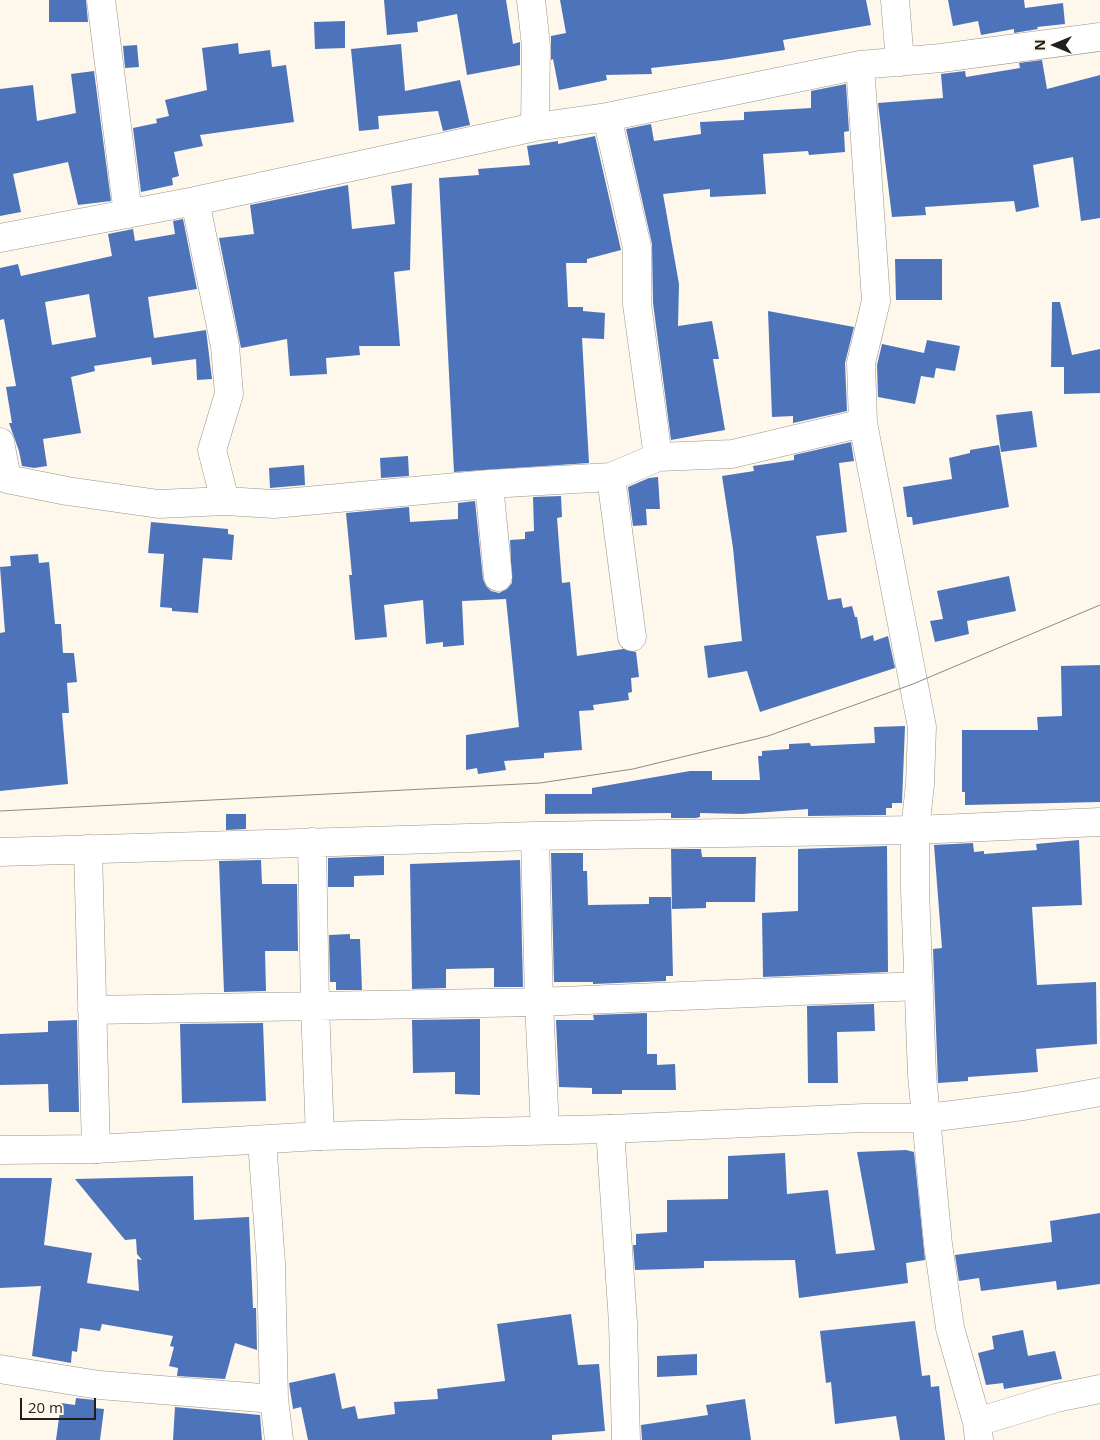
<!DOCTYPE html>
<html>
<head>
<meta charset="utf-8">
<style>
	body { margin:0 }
	#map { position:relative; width:1100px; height:1440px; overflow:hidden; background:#fef7ec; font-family:"Open Sans",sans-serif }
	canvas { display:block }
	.north { position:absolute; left:1030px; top:20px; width:50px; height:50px; -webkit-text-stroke:4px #fef7ec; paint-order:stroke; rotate:270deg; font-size:14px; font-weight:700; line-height:20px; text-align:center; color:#211f1b }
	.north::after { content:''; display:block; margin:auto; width:18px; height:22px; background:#211f1b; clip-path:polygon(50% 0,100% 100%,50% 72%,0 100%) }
	.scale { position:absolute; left:20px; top:1398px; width:76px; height:22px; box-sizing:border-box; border:2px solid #211f1b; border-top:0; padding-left:6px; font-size:15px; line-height:18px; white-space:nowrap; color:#211f1b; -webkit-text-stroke:4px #fef7ec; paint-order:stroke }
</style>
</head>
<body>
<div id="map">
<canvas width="1100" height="1440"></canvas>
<div class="north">N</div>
<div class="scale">20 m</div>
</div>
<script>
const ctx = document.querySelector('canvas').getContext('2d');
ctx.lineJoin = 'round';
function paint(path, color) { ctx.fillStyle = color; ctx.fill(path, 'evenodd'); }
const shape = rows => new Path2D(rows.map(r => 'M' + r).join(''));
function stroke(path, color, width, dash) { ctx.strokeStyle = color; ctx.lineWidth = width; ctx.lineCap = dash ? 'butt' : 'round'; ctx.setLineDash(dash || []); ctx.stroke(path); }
paint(shape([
	[49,0,86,0,88,22,49,22],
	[384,0,506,0,513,44,520,42,520,65,467,75,457,14,417,22,418,32,387,35],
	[560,0,866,0,871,25,783,40,785,50,722,60,651,68,652,74,606,75,607,80,559,90,553,59,551,60,551,36,566,33],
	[948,0,1024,0,1025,8,1063,3,1065,24,1037,27,1038,29,1014,33,1014,29,981,35,978,21,953,26],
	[345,21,345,48,315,49,314,22],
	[238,43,239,54,270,50,272,67,286,65,294,122,200,135,203,146,174,152,179,176,172,178,173,185,141,192,133,128,157,123,156,119,169,116,165,100,207,90,202,48],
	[401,44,405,91,460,80,470,125,443,131,438,111,378,116,379,129,359,131,351,49],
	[137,45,139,67,125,68,123,46],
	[1042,60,1047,89,1100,75,1100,218,1081,221,1073,157,1033,165,1039,207,1016,212,1014,201,925,207,926,215,892,217,878,103,943,98,941,74,965,71,966,77,1020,68,1019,63],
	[94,71,111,201,78,205,68,162,13,174,21,212,0,216,0,89,33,85,37,121,76,113,71,74],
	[846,84,849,131,844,132,845,152,809,155,808,151,763,154,766,194,710,197,710,189,663,194,679,284,678,326,712,321,719,359,713,359,725,430,671,440,653,303,652,244,626,129,651,124,654,141,701,134,700,122,744,120,744,112,811,108,811,91],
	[595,136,621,250,587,259,587,263,566,263,568,307,583,307,583,311,605,313,604,339,582,338,589,463,454,472,439,178,479,175,478,169,530,165,527,146,558,141,558,144],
	[412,183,410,270,394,272,400,346,359,346,360,355,326,358,327,374,290,376,287,339,241,348,219,238,254,234,250,205,348,185,352,229,395,224,391,186],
	[183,219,197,289,148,297,154,338,206,330,212,379,197,380,196,359,152,365,151,357,94,366,95,371,71,377,81,433,43,439,47,466,34,468,22,466,19,451,9,423,12,423,6,387,16,386,4,319,0,320,0,268,18,264,21,276,112,256,108,234,133,229,135,241,175,234,173,221],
	[89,294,96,337,52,345,45,302],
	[895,259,942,259,942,300,896,300],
	[1052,302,1060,302,1072,355,1100,349,1100,393,1064,394,1064,367,1051,367],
	[768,311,854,327,845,363,847,411,793,423,793,416,772,417],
	[927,340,960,346,955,371,936,368,934,378,921,376,915,404,878,397,877,365,882,344,924,353],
	[1032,411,1037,447,1001,452,996,415],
	[851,442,854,461,839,463,847,532,816,536,828,600,841,598,843,608,852,606,855,617,857,617,861,639,873,635,874,641,888,636,895,668,760,712,747,671,708,678,704,646,742,641,733,548,722,476,754,471,753,466,794,460,794,455],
	[999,445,1009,507,913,525,912,517,907,517,903,487,952,479,949,458,970,453,970,450],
	[408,456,409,476,381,478,380,458],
	[304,465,305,485,270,488,269,468],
	[658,477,660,509,646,509,647,525,633,526,628,487,649,478],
	[561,496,562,517,557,518,562,583,570,582,577,656,623,649,636,652,639,677,631,678,632,692,628,693,629,700,593,705,594,710,579,711,582,750,544,753,544,758,504,761,506,770,478,774,477,768,466,770,466,735,519,727,506,599,462,601,464,645,443,647,443,642,426,644,423,600,384,605,387,637,355,640,349,575,352,575,346,513,409,507,410,522,458,519,458,503,475,501,483,579,486,586,491,591,499,593,507,589,512,583,510,540,525,539,525,532,534,531,533,497],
	[151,522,228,529,228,534,234,535,232,560,203,558,198,613,172,611,172,608,160,607,164,554,148,553],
	[38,554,39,563,49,562,55,624,61,624,63,653,74,653,77,682,67,683,69,713,62,713,68,784,0,791,0,633,5,632,0,567,11,566,10,556],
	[1009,576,1016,611,967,621,969,634,935,642,930,621,943,619,937,591],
	[1100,665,1100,802,965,805,965,792,962,792,962,730,1038,730,1037,717,1062,716,1061,666],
	[905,726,902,803,892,803,892,808,886,808,886,815,808,816,808,809,742,814,700,813,700,817,696,818,671,818,671,813,545,814,545,794,592,794,592,788,690,771,712,771,712,780,760,780,758,756,762,756,762,751,789,749,789,744,810,743,811,746,875,743,874,727],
	[226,814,246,814,246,829,226,830],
	[1079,840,1082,905,1032,907,1037,985,1096,982,1097,1044,1036,1049,1038,1072,968,1077,968,1081,938,1083,933,949,942,948,934,845,973,843,974,852,984,851,984,854,1037,850,1036,844],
	[887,846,888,972,763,977,762,913,798,911,798,849],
	[671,849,701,849,702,857,756,857,755,902,706,902,706,908,672,909],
	[551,853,583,853,583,871,587,871,588,905,649,904,649,897,671,897,673,976,666,976,666,981,593,984,593,982,554,982],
	[384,856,384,875,354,876,354,887,328,887,328,858],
	[261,860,262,884,297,884,298,951,265,951,266,991,224,992,219,861],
	[520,860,523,987,494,987,494,968,446,969,446,988,412,989,410,864],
	[350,934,350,939,360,939,362,990,336,990,336,982,330,982,329,935],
	[874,1004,875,1031,837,1032,838,1083,808,1083,807,1006],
	[647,1013,647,1054,657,1054,657,1065,675,1064,676,1090,622,1090,622,1094,592,1094,592,1088,559,1087,556,1020,594,1020,593,1015],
	[480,1019,480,1095,455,1094,455,1072,413,1073,412,1020],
	[77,1020,79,1112,49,1112,48,1084,0,1085,0,1034,48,1032,48,1021],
	[263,1023,266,1101,182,1103,180,1024],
	[906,1150,914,1152,925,1260,906,1263,908,1283,799,1298,795,1260,704,1261,704,1268,635,1270,633,1245,636,1245,636,1234,667,1232,667,1200,728,1199,728,1156,785,1153,787,1194,828,1190,836,1254,875,1250,857,1152],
	[193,1176,194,1220,249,1217,253,1308,256,1308,257,1350,235,1343,225,1379,177,1376,178,1368,169,1366,174,1347,170,1346,173,1336,102,1324,100,1331,80,1328,77,1352,72,1351,71,1363,32,1356,41,1286,0,1288,0,1178,52,1178,44,1245,92,1253,87,1283,139,1291,137,1259,142,1260,137,1254,136,1239,125,1240,75,1179],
	[1100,1213,1100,1284,1057,1290,1056,1281,981,1291,979,1278,959,1281,955,1255,1052,1242,1050,1221],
	[571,1314,578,1365,599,1364,605,1431,552,1435,552,1440,308,1440,301,1407,293,1409,289,1383,335,1373,342,1409,355,1406,358,1419,395,1414,394,1402,438,1399,437,1389,505,1381,497,1324],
	[915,1321,922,1376,930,1375,931,1387,939,1386,945,1440,900,1440,896,1416,835,1424,831,1382,826,1383,820,1331],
	[1023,1330,1028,1356,1055,1351,1062,1379,1004,1389,1003,1383,986,1385,978,1353,994,1349,992,1336],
	[697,1354,697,1375,657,1377,657,1356],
	[76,1398,95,1400,94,1408,104,1409,100,1440,56,1440,61,1403,75,1405],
	[745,1399,751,1440,642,1440,641,1425,708,1415,706,1405],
	[175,1407,260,1415,262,1440,173,1440]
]), '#4d74bb');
const minor = shape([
	[101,0,128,214],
	[531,0,536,46,535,127],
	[895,0,900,62],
	[860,65,876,301,861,363,863,423,922,727,920,784,915,830,915,890,922,1075,938,1244,950,1328,977,1422,979,1440],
	[607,117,637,247,637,304,658,457],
	[195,201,225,346,229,394,212,450,225,501],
	[0,238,195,201,535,127,607,117,860,65,941,58,1100,37],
	[0,442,7,479,67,491,159,504,225,501,274,504,489,484,611,477,658,457,732,454,863,423],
	[611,477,632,637],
	[489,484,498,577],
	[535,836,539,1002,545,1130],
	[312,842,315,1006,320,1136],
	[88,849,96,1149],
	[0,852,535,836,915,830,1100,822],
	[92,1010,539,1002,919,986],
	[610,1129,623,1323,626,1440],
	[262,1141,271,1263,274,1399,279,1440],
	[0,1369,99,1385,274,1399],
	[977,1422,1056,1398,1100,1389]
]);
const tertiary = shape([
	[0,1150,96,1149,320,1136,610,1129,864,1118,928,1118,1023,1106,1100,1092]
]);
stroke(minor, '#9b948b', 29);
stroke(tertiary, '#9b948b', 29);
stroke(minor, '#fff', 28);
stroke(tertiary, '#fff', 28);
stroke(shape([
	[0,811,540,783,633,769,768,736,913,684,1100,605]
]), '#8d8881', 1);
</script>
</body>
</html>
